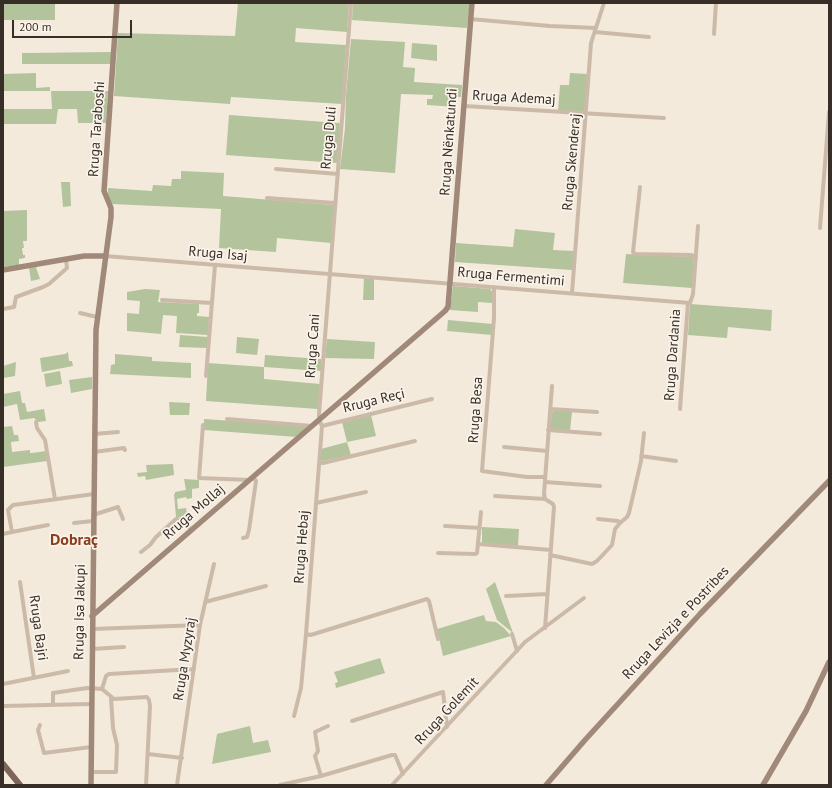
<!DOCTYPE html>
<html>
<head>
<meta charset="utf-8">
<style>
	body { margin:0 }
	#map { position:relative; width:832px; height:788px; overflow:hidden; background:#f3eadc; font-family:"PT Sans",sans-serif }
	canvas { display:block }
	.frame { position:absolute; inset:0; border:4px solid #382e28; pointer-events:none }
	.scale { position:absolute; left:12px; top:20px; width:120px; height:18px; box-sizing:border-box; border:2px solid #382e28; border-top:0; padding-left:5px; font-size:12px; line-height:14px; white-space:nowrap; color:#382e28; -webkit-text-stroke:3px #faf3e9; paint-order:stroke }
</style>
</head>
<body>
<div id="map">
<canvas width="832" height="788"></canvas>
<div class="frame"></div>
<div class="scale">200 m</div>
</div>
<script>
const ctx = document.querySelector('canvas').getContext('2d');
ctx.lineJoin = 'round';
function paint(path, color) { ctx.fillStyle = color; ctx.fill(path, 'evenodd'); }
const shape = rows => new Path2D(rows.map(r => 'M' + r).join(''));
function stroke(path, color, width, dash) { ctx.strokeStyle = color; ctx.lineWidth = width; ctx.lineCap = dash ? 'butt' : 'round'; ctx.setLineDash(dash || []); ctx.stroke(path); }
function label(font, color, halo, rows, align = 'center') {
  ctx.font = font + ' "PT Sans",sans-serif'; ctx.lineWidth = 3.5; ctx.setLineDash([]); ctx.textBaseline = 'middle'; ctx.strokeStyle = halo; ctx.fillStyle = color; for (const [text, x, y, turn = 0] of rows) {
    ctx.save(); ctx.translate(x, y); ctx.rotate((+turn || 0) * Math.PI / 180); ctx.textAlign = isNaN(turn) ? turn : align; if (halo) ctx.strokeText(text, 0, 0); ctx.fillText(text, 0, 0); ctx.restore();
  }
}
paint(shape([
	[3,3,55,3,55,20,3,20],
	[238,3,349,3,347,32,296,28,295,42,346,45,342,104,231,97,230,104,114,96,118,33,235,36],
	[353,3,470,3,467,28,352,20],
	[351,39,405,42,403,67,415,68,414,82,462,85,461,97,457,97,457,107,427,105,427,99,432,99,433,95,401,94,395,173,340,169,345,128,346,95],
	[412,43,437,45,437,61,411,58],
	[112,52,112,64,22,64,22,53],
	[36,73,36,88,50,87,50,91,3,91,3,74],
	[570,73,588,74,584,113,558,111,560,85,569,85],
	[51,91,108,91,106,123,78,123,77,109,58,109,56,124,3,124,3,109,52,109],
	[229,115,339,123,340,124,337,163,226,155],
	[181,171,224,173,223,196,334,205,331,243,277,238,276,252,219,248,221,209,112,204,108,194,108,188,152,191,153,185,171,186,172,179,181,179],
	[61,182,70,182,71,206,63,207],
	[27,210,27,241,23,241,24,248,22,248,23,255,25,255,25,258,19,259,19,265,3,267,3,211],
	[515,229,555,233,553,250,574,251,572,270,455,262,456,243,513,247],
	[626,254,694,257,692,288,623,283],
	[36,267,40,279,31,281,29,268],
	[364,278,374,279,374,300,363,300],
	[453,286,490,289,493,293,492,303,478,302,478,312,450,310],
	[145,289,160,290,158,302,199,304,199,313,197,313,197,316,209,317,208,335,176,333,177,316,163,315,161,334,127,331,127,313,139,314,140,301,127,300,127,292],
	[690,304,772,310,771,331,728,327,727,338,688,335],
	[448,320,493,324,492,335,447,331],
	[180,335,208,337,207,348,179,347],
	[237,337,259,339,257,355,236,353],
	[327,339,375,342,374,359,325,358],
	[68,352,69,361,72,361,73,366,42,372,40,358,65,354],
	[115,354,152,357,152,361,191,363,191,378,110,374,111,365,115,364],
	[265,355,321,359,321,371,264,367,264,379,320,384,318,409,206,401,208,363,264,367],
	[16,362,15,376,3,378,3,366],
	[60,371,62,384,46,387,44,374],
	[92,377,92,389,71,393,69,380],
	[20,391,22,403,25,403,27,412,44,409,46,421,38,422,34,418,20,420,17,404,3,407,3,394],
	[169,402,190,403,189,415,170,415],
	[555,410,572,412,570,431,550,429,552,412],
	[371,415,376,436,347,442,351,455,322,461,321,460,321,449,347,442,342,422],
	[204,419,305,426,307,428,297,437,204,430],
	[3,422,4,427,12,426,14,435,18,435,19,441,11,442,12,452,30,450,30,453,32,453,46,451,47,461,3,467],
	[173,464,174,475,146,480,145,476,138,477,137,473,147,472,146,465],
	[184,479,199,480,199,488,192,489,192,498,187,499,186,497,177,499,178,509,186,508,188,519,176,517,174,494,175,494,175,492,186,490],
	[482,527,519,529,518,546,482,543],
	[495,582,513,633,497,620,486,589],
	[484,615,486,621,496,622,504,628,511,636,443,656,437,629],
	[380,658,385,673,336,688,335,683,338,682,334,672],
	[250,726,253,743,268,740,271,752,212,764,217,734]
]), '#b3c39c');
stroke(shape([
	[470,19,550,26,596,28],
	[595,32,649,37],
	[714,34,716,3],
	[464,106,664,118],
	[276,169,338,174],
	[640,187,633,252,635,254,692,255,696,258],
	[267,198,335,203],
	[820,228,829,112],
	[105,256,690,303,693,294,698,226],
	[494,287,494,318,482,471,527,477,545,477],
	[572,293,591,43,604,3],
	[162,300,212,303],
	[3,309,14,307,16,297,43,287,49,284,67,268,66,259],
	[80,313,97,317],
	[206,376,215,265],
	[551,409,597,412],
	[680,409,688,303],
	[227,419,312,426],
	[36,422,37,428,45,440,55,499],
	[203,425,199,478,250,480],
	[322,426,432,399],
	[548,430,600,434],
	[94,434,118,432],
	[504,447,547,451],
	[94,452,124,448,125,450],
	[641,456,676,461],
	[320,462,323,463,415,441],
	[545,482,600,486],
	[495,496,545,499],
	[316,503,366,492],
	[93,515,118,507,123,519],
	[598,519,618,521,620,523],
	[74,523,93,521],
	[48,525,12,532,8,510,13,505,94,494],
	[445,526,480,528],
	[3,534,12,532],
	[243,538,247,537,249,530,256,481,253,477],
	[479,544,551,550],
	[141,552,150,545,156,537,176,519,186,521,191,531],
	[438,553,475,554,477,553,481,512],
	[550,555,592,564,597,561,612,545,615,529,620,523,627,517,629,513,641,461,644,433],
	[20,582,34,678],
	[506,596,547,594],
	[205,602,266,586],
	[545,628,554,507,553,504,545,499,544,494,552,386],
	[92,629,200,625],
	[306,634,310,635,314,634,427,599,429,601,438,639],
	[512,634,517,651],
	[92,649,124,647],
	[3,684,68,671],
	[102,689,106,676,109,674,194,669],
	[53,702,53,693,87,688,102,689,114,699,147,697,149,700,150,706,146,785],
	[3,706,91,704],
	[294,716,301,688,306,634,322,426,319,420,319,414,351,3],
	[352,721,443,692,447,727],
	[40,725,38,730,44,753,91,747],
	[148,754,182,758],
	[91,772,116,772,117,745,113,728,111,698],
	[321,776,315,756,318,751,315,732,328,726],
	[177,785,200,625,214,564],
	[280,785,321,776,392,755,395,755,403,774],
	[392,785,525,642,584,598]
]), '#ccbaa8', 4);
stroke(shape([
	[3,270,84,256,105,256],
	[92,616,445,311,448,307,472,3],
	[91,785,96,330,111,217,111,208,104,191,117,3],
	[546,785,585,740,700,614,829,481],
	[763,785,806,711,829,662]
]), '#a08979', 5.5);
stroke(shape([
	[3,764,20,785]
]), '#7b6659', 6);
label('14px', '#382e28', '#faf3e9', [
	["Rruga Ademaj",514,98,3],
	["Rruga Taraboshi",97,129,-86],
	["Rruga Duli",329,138,-85],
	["Rruga Nënkatundi",449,142,-86],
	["Rruga Skenderaj",572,162,-85],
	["Rruga Isaj",218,254,5],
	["Rruga Fermentimi",511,277,5],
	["Rruga Cani",313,346,-86],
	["Rruga Dardania",673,355,-86],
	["Rruga Reçi",374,401,-14],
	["Rruga Besa",476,410,-86],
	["Rruga Mollaj",194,512,-41],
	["Rruga Hebaj",302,547,-86],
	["Rruga Isa Jakupi",80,612,-89],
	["Rruga Levizja e Postribes",676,623,-47],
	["Rruga Bajri",38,628,82],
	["Rruga Myzyraj",185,659,-81],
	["Rruga Golemit",447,711,-47]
]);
label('bold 16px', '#8a3e1e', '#faf3e9', [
	["Dobraç",74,540]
]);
</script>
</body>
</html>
